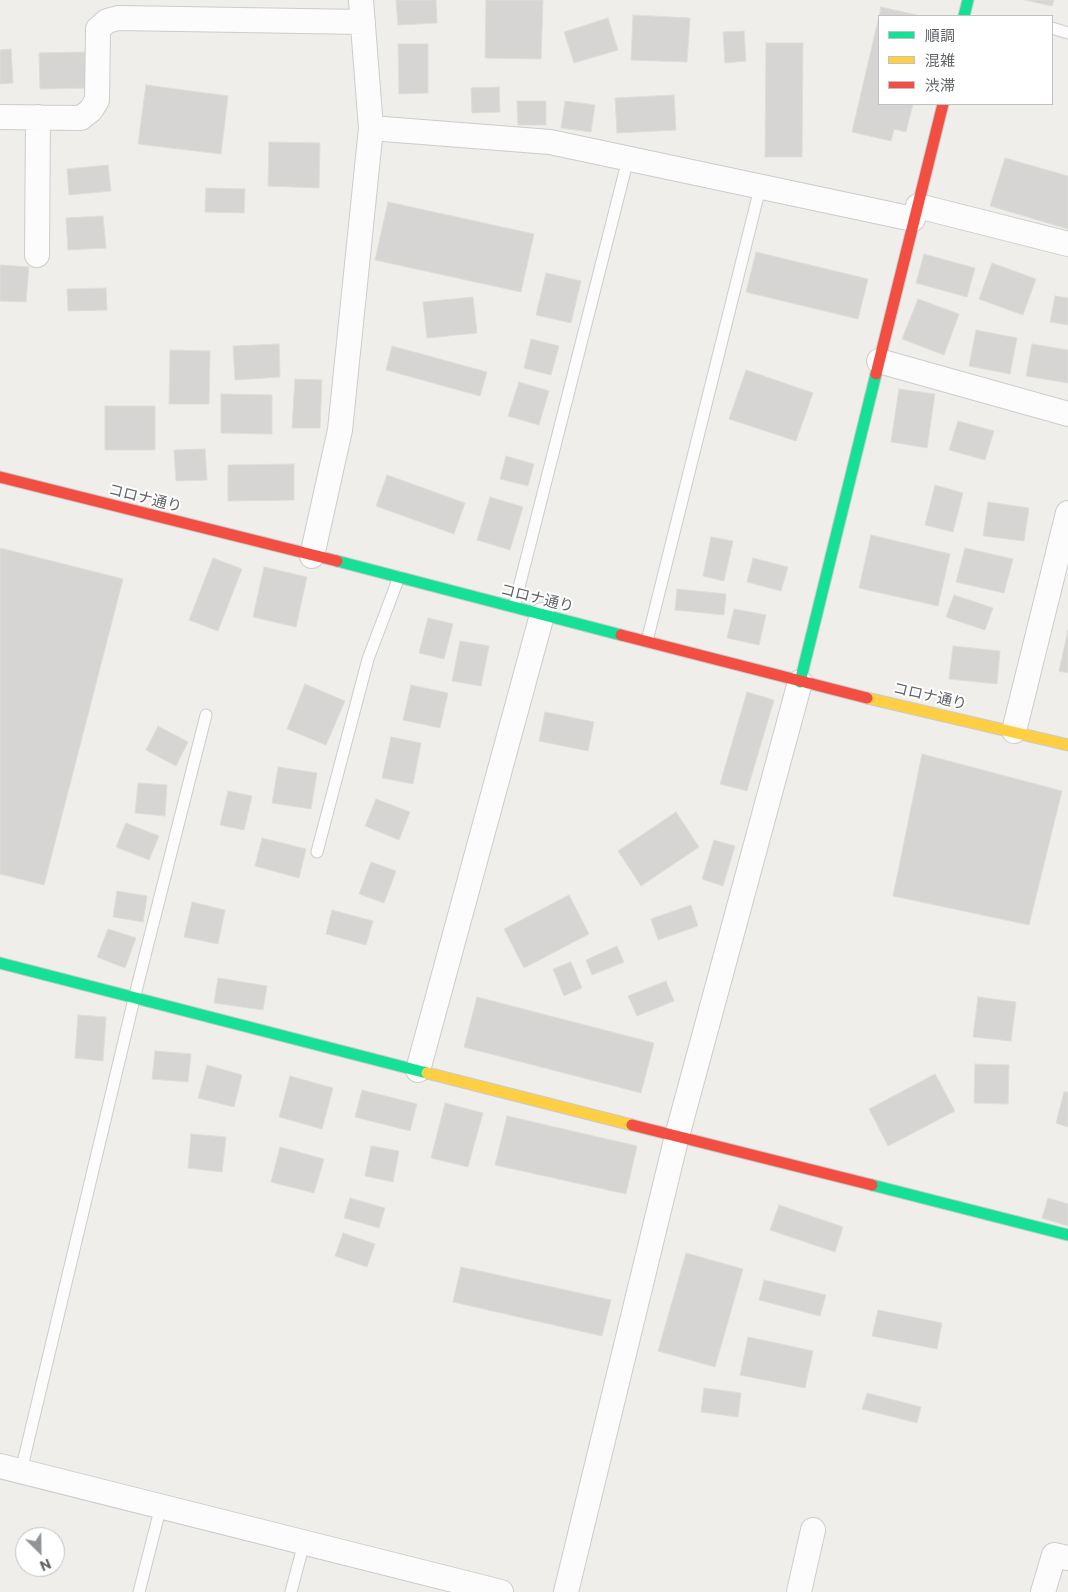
<!DOCTYPE html>
<html>
<head>
<meta charset="utf-8">
<style>
	body { margin:0 }
	#map { position:relative; width:1068px; height:1592px; overflow:hidden; background:#efeeea; font-family:Commissioner,"Noto Sans JP",sans-serif }
	canvas { display:block }
	.legend { position:absolute; left:878px; top:15px; width:175px; height:90px; box-sizing:border-box; background:#fff; border:1px solid #bfc1c3; margin:0; padding:6px 9px; list-style:none; font-size:15px; color:#5f6368 }
	.legend li { display:flex; align-items:center; gap:10px; height:25px }
	.legend b { width:25px; border:1px solid #bfc1c3 }
	.north { position:absolute; left:15px; top:1527px; width:50px; height:50px; box-sizing:border-box; background:#fff; border:1px solid #bfc1c3; border-radius:50%; rotate:157deg; font-size:14px; font-weight:700; line-height:20px; text-align:center; color:#5f6368 }
	.north::after { content:''; display:block; margin:auto; width:18px; height:22px; background:#919496; clip-path:polygon(50% 0,100% 100%,50% 72%,0 100%) }
</style>
</head>
<body>
<div id="map">
<canvas width="1068" height="1592"></canvas>
<ul class="legend">
<li><b style="height:6px;background:#16e098"></b>順調</li>
<li><b style="height:6px;background:#ffcf43"></b>混雑</li>
<li><b style="height:6px;background:#f24e42"></b>渋滞</li>
</ul>
<div class="north">N</div>
</div>
<script>
const ctx = document.querySelector('canvas').getContext('2d');
ctx.lineJoin = 'round';
function paint(path, color) { ctx.fillStyle = color; ctx.fill(path, 'evenodd'); }
const shape = rows => new Path2D(rows.map(r => 'M' + r).join(''));
function stroke(path, color, width, dash) { ctx.strokeStyle = color; ctx.lineWidth = width; ctx.lineCap = dash ? 'butt' : 'round'; ctx.setLineDash(dash || []); ctx.stroke(path); }
function label(font, color, halo, rows, align = 'center') {
  ctx.font = font + ' Commissioner,"Noto Sans JP",sans-serif'; ctx.lineWidth = 4; ctx.setLineDash([]); ctx.textBaseline = 'middle'; ctx.strokeStyle = halo; ctx.fillStyle = color; for (const [text, x, y, turn = 0] of rows) {
    ctx.save(); ctx.translate(x, y); ctx.rotate((+turn || 0) * Math.PI / 180); ctx.textAlign = isNaN(turn) ? turn : align; if (halo) ctx.strokeText(text, 0, 0); ctx.fillText(text, 0, 0); ctx.restore();
  }
}
const building = shape([
	[396,0,436,0,437,23,398,25,396,0],
	[486,0,543,0,541,59,485,58,486,0],
	[1025,0,1054,0,1052,6,1025,0],
	[881,7,921,16,879,16,881,7],
	[633,15,690,18,687,62,631,60,633,15],
	[879,16,879,104,913,104,906,132,894,129,891,141,852,132,879,16],
	[608,18,618,50,574,63,564,32,608,18],
	[744,31,746,61,725,63,723,32,744,31],
	[766,43,803,43,802,157,765,157,766,43],
	[398,44,428,44,428,93,399,94,398,44],
	[11,49,13,83,0,84,0,50,11,49],
	[85,52,85,88,40,89,39,53,85,52],
	[146,85,228,96,221,154,138,144,146,85],
	[499,87,500,112,472,113,471,88,499,87],
	[674,95,676,130,617,133,615,98,674,95],
	[517,101,546,101,546,125,518,125,517,101],
	[565,101,595,105,591,132,561,128,565,101],
	[269,142,320,143,319,188,268,186,269,142],
	[1005,158,1068,176,1068,229,990,206,1005,158],
	[108,165,111,191,69,195,67,169,108,165],
	[206,188,245,189,244,213,205,212,206,188],
	[388,202,534,234,521,292,375,260,388,202],
	[103,216,106,248,68,250,66,218,103,216],
	[756,252,868,279,858,319,746,292,756,252],
	[924,254,975,268,967,297,916,283,924,254],
	[992,263,1036,279,1023,315,979,299,992,263],
	[0,265,29,267,26,302,0,301,0,265],
	[546,273,581,281,571,323,536,315,546,273],
	[106,288,107,310,68,311,67,289,106,288],
	[1055,296,1068,298,1068,325,1050,322,1055,296],
	[473,297,477,333,427,338,423,302,473,297],
	[918,299,959,314,944,355,902,339,918,299],
	[976,330,1017,338,1010,374,969,366,976,330],
	[531,339,559,346,551,375,524,368,531,339],
	[279,344,280,377,235,380,233,346,279,344],
	[1032,344,1068,350,1068,383,1026,376,1032,344],
	[392,346,487,372,480,396,386,370,392,346],
	[170,350,210,351,209,404,169,404,170,350],
	[746,370,813,393,796,441,729,419,746,370],
	[295,379,322,380,320,428,292,428,295,379],
	[519,382,549,391,539,425,508,416,519,382],
	[899,389,935,394,927,448,891,442,899,389],
	[221,394,272,395,272,434,221,433,221,394],
	[105,406,155,406,155,450,105,450,105,406],
	[958,421,994,431,985,460,949,450,958,421],
	[205,449,207,480,176,481,174,450,205,449],
	[506,456,534,464,528,486,500,479,506,456],
	[294,464,294,500,228,501,228,465,294,464],
	[387,475,465,503,454,534,376,506,387,475],
	[935,485,963,493,953,532,925,525,935,485],
	[490,497,523,507,510,550,477,540,490,497],
	[988,502,1029,508,1024,541,983,536,988,502],
	[871,535,950,554,938,606,859,588,871,535],
	[711,537,733,541,724,581,703,576,711,537],
	[0,548,123,579,44,885,0,874,0,548],
	[965,548,1013,559,1004,593,956,582,965,548],
	[213,558,242,569,218,631,189,620,213,558],
	[753,558,788,567,781,591,747,582,753,558],
	[264,567,307,577,296,627,253,617,264,567],
	[677,589,726,594,724,615,675,610,677,589],
	[954,595,993,608,985,630,946,617,954,595],
	[734,609,766,615,759,645,727,638,734,609],
	[428,618,453,624,444,659,419,653,428,618],
	[1068,630,1068,673,1059,671,1068,630],
	[460,641,489,646,481,686,452,681,460,641],
	[953,646,1000,651,997,684,949,679,953,646],
	[305,684,345,701,326,745,287,729,305,684],
	[411,685,448,693,440,728,403,720,411,685],
	[747,692,774,700,747,791,720,784,747,692],
	[545,712,594,722,588,751,539,741,545,712],
	[158,726,188,742,176,766,146,750,158,726],
	[391,737,421,743,413,784,382,778,391,737],
	[922,754,1062,791,1029,925,893,896,922,754],
	[278,767,317,773,311,809,272,803,278,767],
	[138,783,167,785,165,816,135,813,138,783],
	[228,791,252,796,244,830,220,825,228,791],
	[376,799,410,812,399,840,365,826,376,799],
	[676,812,699,847,641,886,618,851,676,812],
	[126,823,159,836,149,860,116,847,126,823],
	[262,838,306,849,299,878,255,866,262,838],
	[714,840,735,846,723,886,702,879,714,840],
	[371,862,396,871,384,903,359,894,371,862],
	[117,891,147,896,143,922,113,917,117,891],
	[569,895,589,934,524,968,504,929,569,895],
	[192,902,225,910,218,944,184,937,192,902],
	[691,905,698,926,658,940,651,919,691,905],
	[332,910,373,921,366,945,326,934,332,910],
	[108,929,136,938,125,968,97,957,108,929],
	[617,946,624,962,592,975,586,960,617,946],
	[571,962,582,988,564,996,553,969,571,962],
	[218,978,267,986,263,1010,214,1003,218,978],
	[666,981,674,1001,637,1016,628,996,666,981],
	[477,997,654,1043,641,1093,464,1047,477,997],
	[978,997,1016,1002,1011,1041,973,1037,978,997],
	[78,1015,106,1017,103,1061,75,1058,78,1015],
	[155,1051,191,1054,188,1082,152,1079,155,1051],
	[975,1064,1009,1065,1008,1104,974,1103,975,1064],
	[207,1065,242,1075,234,1107,198,1098,207,1065],
	[935,1074,955,1111,888,1146,869,1109,935,1074],
	[290,1076,333,1088,322,1129,279,1117,290,1076],
	[362,1090,417,1104,410,1131,355,1117,362,1090],
	[1064,1092,1068,1092,1068,1127,1056,1123,1064,1092],
	[445,1103,483,1113,468,1167,431,1158,445,1103],
	[507,1116,637,1146,626,1194,495,1165,507,1116],
	[191,1134,226,1137,222,1172,188,1168,191,1134],
	[371,1146,399,1151,393,1182,365,1176,371,1146],
	[280,1147,324,1159,314,1193,271,1182,280,1147],
	[350,1198,385,1208,379,1228,344,1218,350,1198],
	[1048,1198,1068,1204,1068,1226,1042,1218,1048,1198],
	[779,1205,843,1227,835,1252,770,1230,779,1205],
	[343,1233,375,1244,367,1267,335,1256,343,1233],
	[686,1253,743,1269,715,1367,658,1351,686,1253],
	[461,1267,611,1300,602,1336,453,1302,461,1267],
	[764,1280,826,1295,820,1316,759,1300,764,1280],
	[878,1310,942,1323,937,1349,872,1336,878,1310],
	[748,1337,813,1351,805,1388,740,1375,748,1337],
	[704,1388,741,1393,738,1417,701,1412,704,1388],
	[867,1393,921,1407,917,1423,862,1409,867,1393]
]);
paint(building, '#d6d5d3');
stroke(building, '#deddd9', 1);
const lane = shape([
	[1052,28,1068,33],
	[514,607,628,159],
	[647,641,760,188],
	[317,852,368,659,399,577],
	[21,1471,134,999,206,715],
	[139,1592,161,1506],
	[291,1592,304,1543]
]);
const street = shape([
	[0,117,81,118,91,110,97,100,98,29,107,21,118,18,363,22],
	[371,128,550,142,913,219],
	[918,206,1068,244],
	[37,255,38,117],
	[879,361,1068,414],
	[312,556,340,430,371,128,361,0],
	[1014,731,1068,513],
	[418,1070,542,615],
	[0,1466,501,1592],
	[566,1592,677,1136,800,682],
	[799,1592,813,1530],
	[1043,1592,1054,1555,1068,1558]
]);
const fast = shape([
	[964,16,968,0],
	[337,561,621,635],
	[800,682,876,374],
	[0,963,427,1073],
	[872,1185,1068,1235]
]);
const slow = shape([
	[867,698,1068,745],
	[427,1073,632,1125]
]);
const jam = shape([
	[876,374,943,104],
	[0,477,337,561],
	[621,635,867,698],
	[632,1125,872,1185]
]);
stroke(lane, '#cbcccc', 13);
stroke(street, '#cbcccc', 26);
stroke(fast, '#cacacb', 13);
stroke(slow, '#cacacb', 13);
stroke(jam, '#cacacb', 13);
stroke(lane, '#fdfcfc', 11);
stroke(street, '#fdfcfc', 24);
stroke(fast, '#16e098', 11);
stroke(slow, '#ffcf43', 11);
stroke(jam, '#f24e42', 11);
label('15px', '#5f6368', '#fff', [
	["コロナ通り",145,498,14],
	["コロナ通り",537,598,14],
	["コロナ通り",930,696,13]
]);
</script>
</body>
</html>
